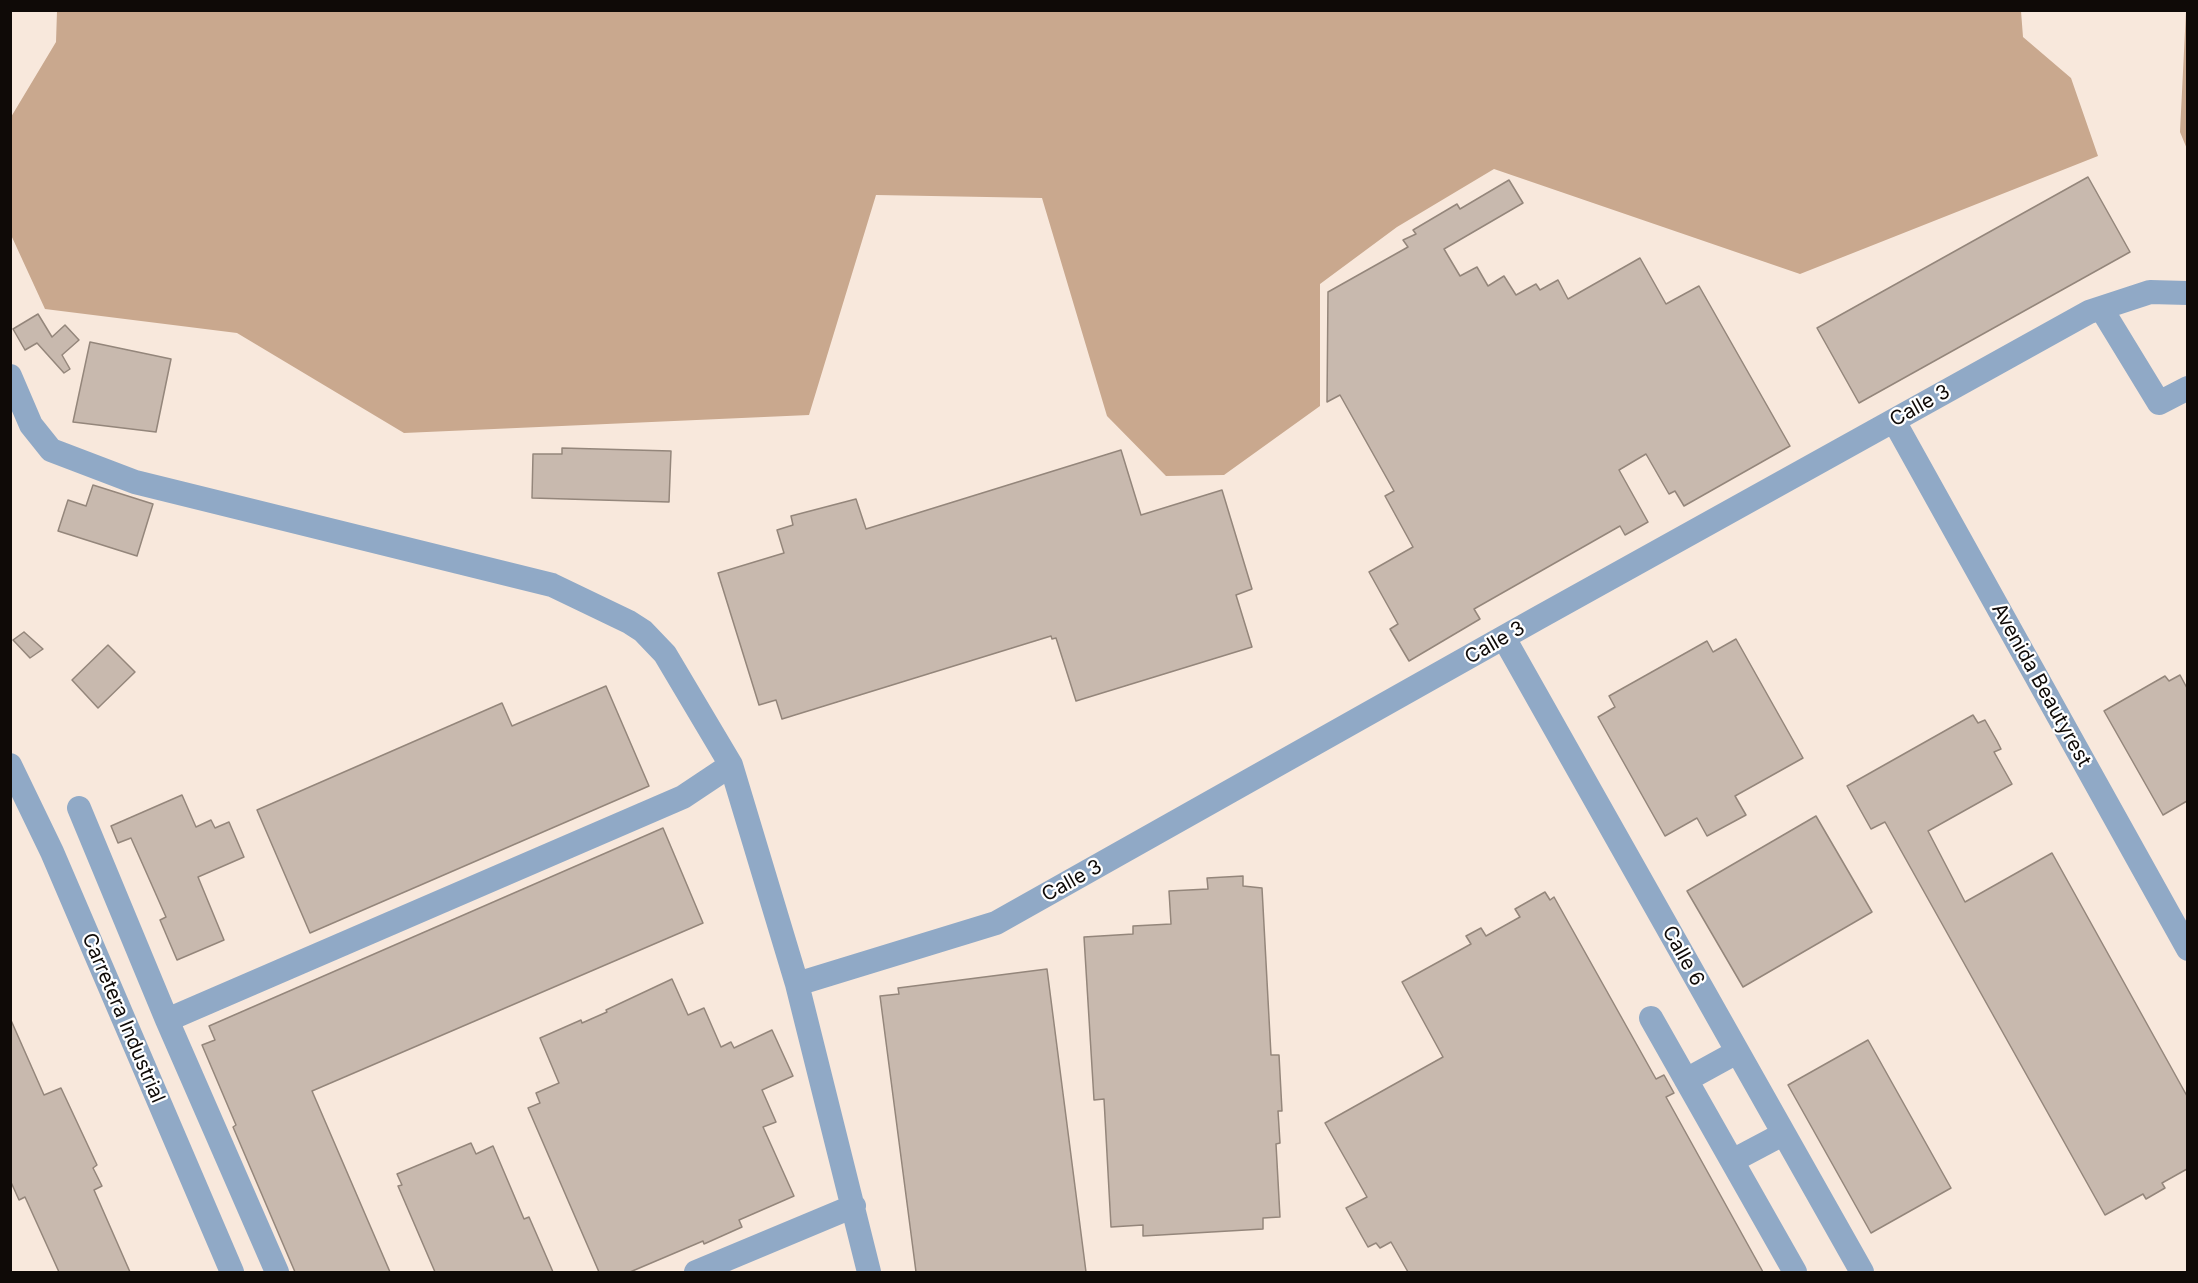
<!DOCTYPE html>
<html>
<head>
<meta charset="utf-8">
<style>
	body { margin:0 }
	#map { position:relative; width:2198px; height:1283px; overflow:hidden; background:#f8e8dc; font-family:Inter,sans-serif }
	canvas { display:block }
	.frame { position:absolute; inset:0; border:12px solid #0f0a07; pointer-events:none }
</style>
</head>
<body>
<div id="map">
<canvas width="2198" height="1283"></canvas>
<div class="frame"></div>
</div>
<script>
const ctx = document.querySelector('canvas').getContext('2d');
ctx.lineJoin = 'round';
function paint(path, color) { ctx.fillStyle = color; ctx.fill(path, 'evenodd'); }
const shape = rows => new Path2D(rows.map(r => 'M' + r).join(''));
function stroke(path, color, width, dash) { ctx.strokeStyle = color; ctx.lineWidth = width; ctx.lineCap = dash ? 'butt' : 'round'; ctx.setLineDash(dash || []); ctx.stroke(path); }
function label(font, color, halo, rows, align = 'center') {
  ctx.font = font + ' Inter,sans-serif'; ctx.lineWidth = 4.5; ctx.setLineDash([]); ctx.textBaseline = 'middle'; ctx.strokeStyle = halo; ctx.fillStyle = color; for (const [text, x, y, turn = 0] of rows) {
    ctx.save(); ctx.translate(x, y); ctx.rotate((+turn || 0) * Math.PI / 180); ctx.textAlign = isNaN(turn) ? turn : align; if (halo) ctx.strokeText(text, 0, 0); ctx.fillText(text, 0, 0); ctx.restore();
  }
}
paint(shape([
	[2021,11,2023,37,2071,78,2098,156,1800,274,1494,169,1397,227,1320,284,1320,406,1224,475,1166,476,1107,416,1042,198,876,195,809,415,404,433,237,333,45,309,11,235,11,117,56,42,57,11],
	[2186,11,2188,11,2187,149,2180,132]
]), '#c9a88e');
const building = shape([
	[2088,177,2130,252,1859,403,1817,328,2088,177],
	[1509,180,1523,203,1444,249,1460,276,1477,267,1488,286,1504,276,1516,295,1536,284,1540,290,1558,280,1568,299,1640,258,1666,304,1699,286,1790,446,1684,506,1675,491,1669,494,1646,454,1619,470,1648,522,1625,535,1620,526,1474,609,1480,619,1409,661,1390,629,1398,624,1369,572,1413,547,1385,496,1394,491,1340,395,1327,402,1328,292,1408,247,1403,240,1416,234,1413,230,1457,204,1460,209,1509,180],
	[38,314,52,337,65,325,79,340,62,355,70,369,64,373,37,343,25,350,13,329,38,314],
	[90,342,171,359,156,432,73,422,90,342],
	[562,448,671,451,669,502,532,498,533,454,562,454,562,448],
	[1121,450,1141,515,1222,490,1252,589,1236,595,1252,647,1076,701,1056,638,1052,639,1051,636,782,719,776,700,759,705,718,573,784,553,777,530,793,525,791,516,856,499,866,529,1121,450],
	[93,485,153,504,137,556,58,531,68,500,86,506,93,485],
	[24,632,43,649,30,658,13,640,24,632],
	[1736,639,1803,758,1735,796,1746,815,1707,836,1697,818,1665,836,1598,717,1615,707,1609,696,1707,641,1713,652,1736,639],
	[108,645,135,672,98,708,72,680,108,645],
	[2180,675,2187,688,2187,801,2163,815,2104,711,2165,676,2169,681,2180,675],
	[606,686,649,786,310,933,257,810,502,703,512,726,606,686],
	[1973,715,1978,723,1985,720,1997,741,2001,749,1994,752,2012,784,1928,831,1965,902,2052,853,2187,1096,2187,1169,2162,1183,2165,1188,2146,1199,2143,1194,2105,1215,1885,822,1871,829,1847,786,1973,715],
	[182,795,196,827,211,820,215,828,229,822,244,857,198,877,224,940,177,960,160,920,166,917,131,838,118,843,111,826,182,795],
	[1816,816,1872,912,1743,987,1687,891,1816,816],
	[663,828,703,923,312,1091,390,1272,295,1272,233,1127,236,1125,202,1045,215,1040,209,1026,663,828],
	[1243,876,1243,886,1262,888,1271,1055,1279,1055,1282,1111,1278,1111,1280,1143,1276,1144,1280,1217,1263,1218,1263,1229,1143,1236,1143,1225,1111,1227,1104,1099,1094,1100,1084,937,1133,934,1133,926,1171,924,1169,891,1208,889,1207,878,1243,876],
	[1545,892,1550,900,1554,897,1656,1079,1664,1075,1674,1093,1666,1097,1763,1272,1408,1272,1391,1242,1380,1248,1376,1243,1368,1247,1346,1208,1367,1197,1325,1123,1443,1057,1402,982,1471,944,1466,936,1481,928,1486,936,1520,917,1515,909,1545,892],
	[1047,969,1086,1272,916,1272,880,996,899,994,898,988,1047,969],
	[672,979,688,1015,704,1008,721,1047,731,1042,734,1048,772,1030,793,1076,762,1090,776,1122,763,1127,794,1196,739,1220,742,1227,704,1244,703,1241,630,1272,599,1272,528,1108,540,1103,536,1093,559,1083,540,1038,581,1020,582,1023,607,1012,606,1010,672,979],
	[10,1018,44,1095,61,1088,97,1165,93,1168,102,1186,94,1190,130,1272,59,1272,25,1197,19,1200,10,1180,10,1018],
	[1868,1040,1951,1188,1871,1233,1788,1085,1868,1040],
	[471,1143,476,1154,493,1146,524,1219,529,1217,553,1272,435,1272,398,1186,402,1185,397,1174,471,1143]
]);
paint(building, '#c8b9ae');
stroke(building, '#94867b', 1.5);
stroke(shape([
	[2101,308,2159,403,2188,388],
	[10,376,31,425,51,450,135,482,552,585,629,622,643,631,665,654,731,765,797,984,869,1272],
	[1894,421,2188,949],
	[1504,638,1862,1272],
	[10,765,52,852,232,1272],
	[79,808,167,1020,277,1272],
	[797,984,996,923,1538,618,2089,312,2150,292,2188,293],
	[1651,1018,1795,1272],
	[167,1020,683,797,731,765],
	[1686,1080,1737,1052],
	[1732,1161,1783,1134],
	[696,1272,854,1206]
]), '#90a9c6', 24);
label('20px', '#0f0a07', '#fff', [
	["Calle 3",1920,406,-29],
	["Calle 3",1495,643,-30],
	["Avenida Beautyrest",2041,685,61],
	["Calle 3",1072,881,-29],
	["Calle 6",1683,956,61],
	["Carretera Industrial",123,1018,67]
]);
</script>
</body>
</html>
